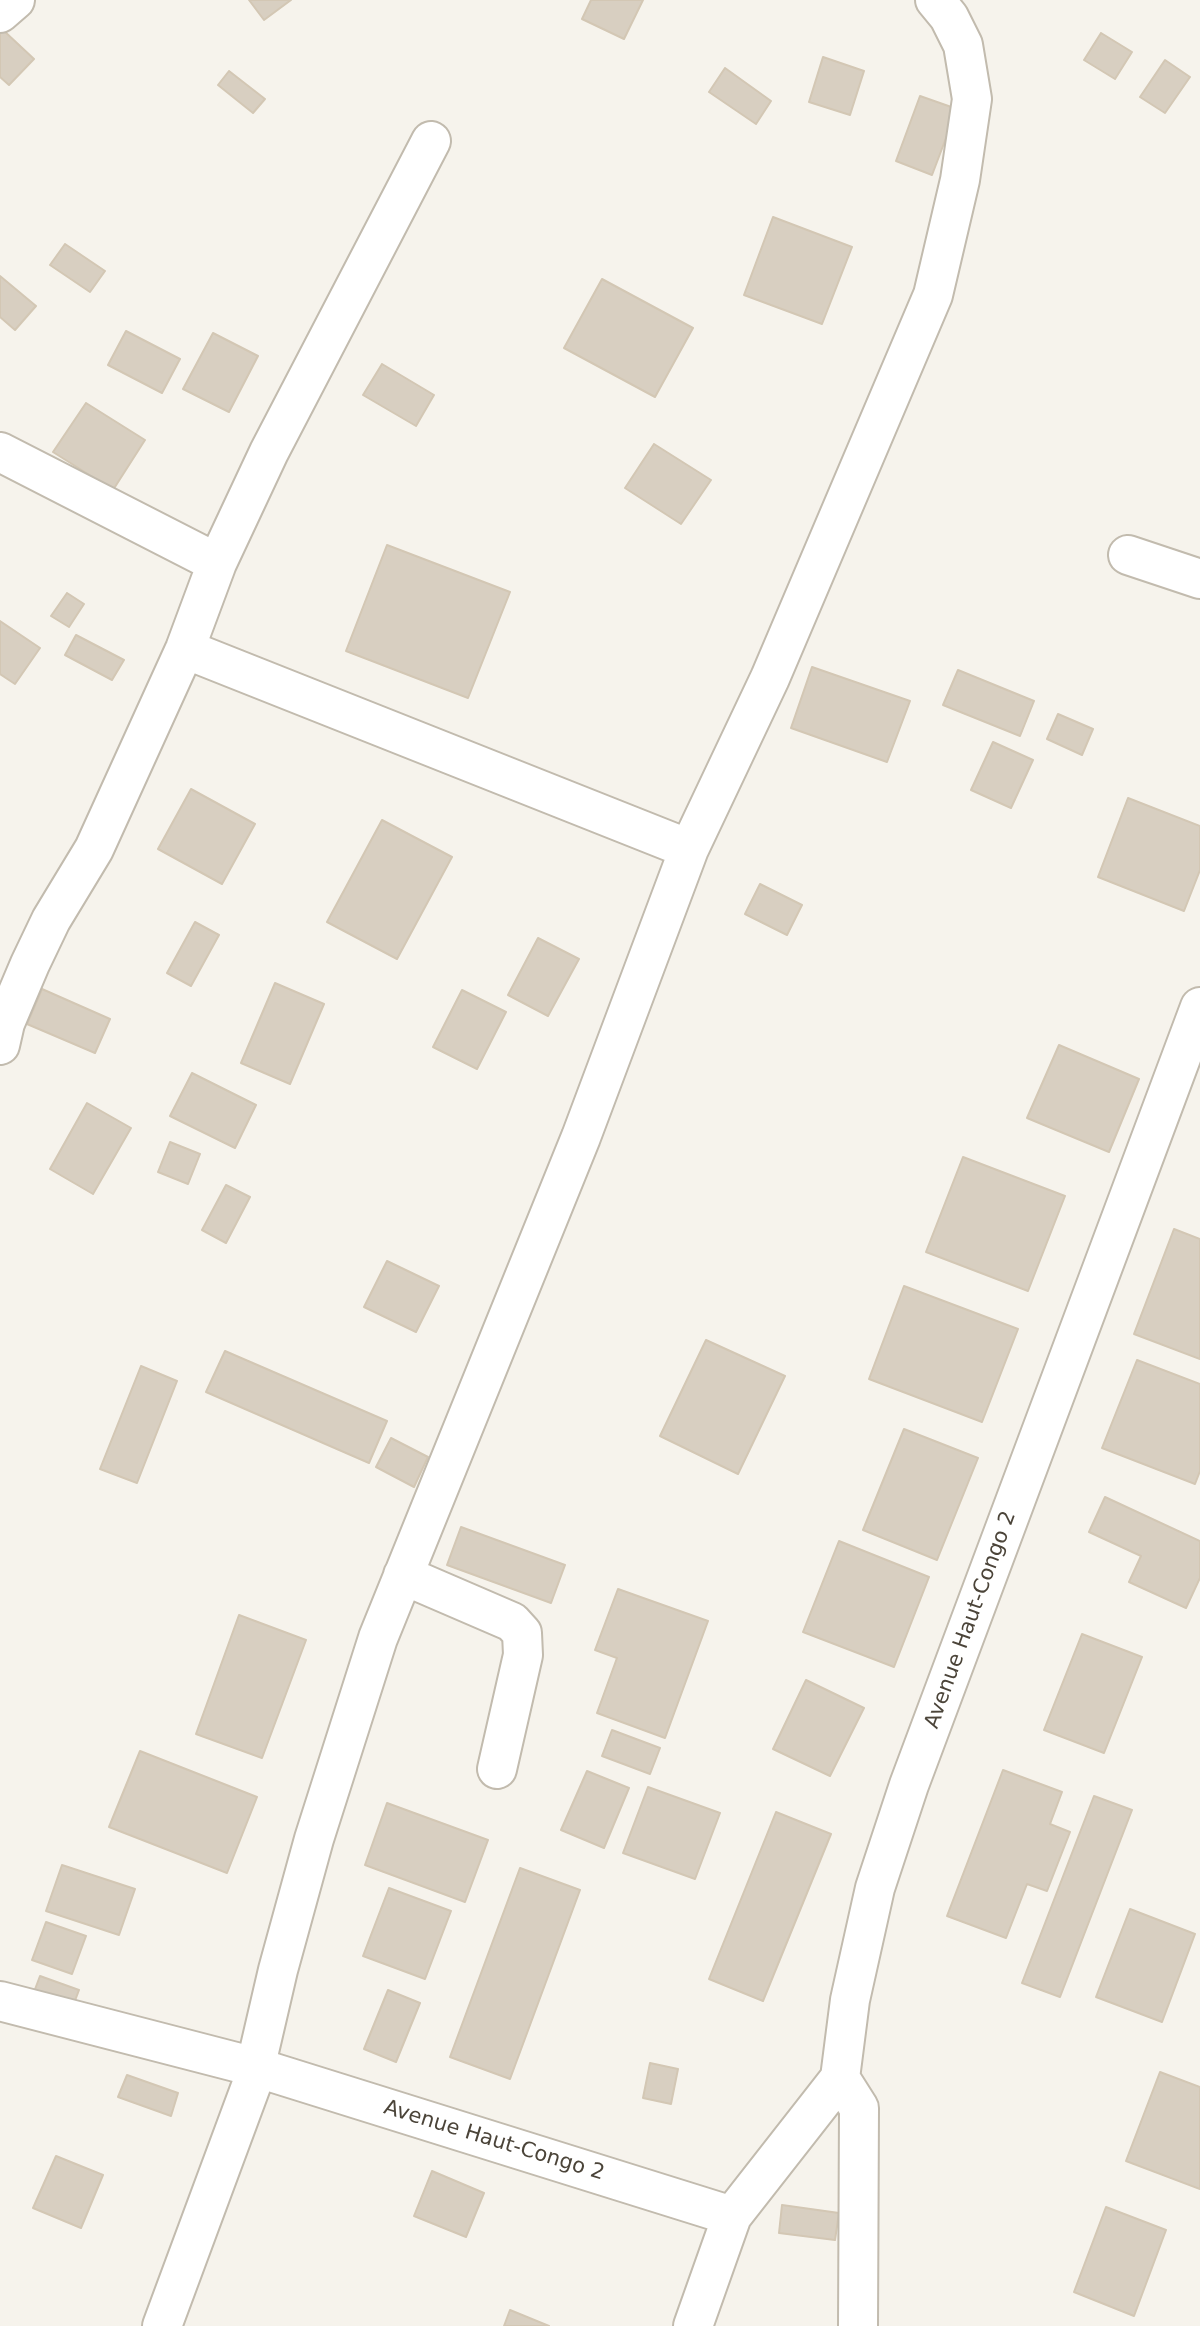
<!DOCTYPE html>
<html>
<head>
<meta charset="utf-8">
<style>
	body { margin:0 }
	canvas { display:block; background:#f6f3ec }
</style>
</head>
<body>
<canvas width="1200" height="2326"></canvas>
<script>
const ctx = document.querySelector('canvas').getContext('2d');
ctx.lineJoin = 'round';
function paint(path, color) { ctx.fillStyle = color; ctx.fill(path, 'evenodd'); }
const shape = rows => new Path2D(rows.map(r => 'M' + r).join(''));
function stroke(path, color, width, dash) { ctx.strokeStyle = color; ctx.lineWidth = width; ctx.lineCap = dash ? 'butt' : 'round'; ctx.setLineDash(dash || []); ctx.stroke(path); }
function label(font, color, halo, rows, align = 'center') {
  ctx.font = font + ' "DejaVu Sans",sans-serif'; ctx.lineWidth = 6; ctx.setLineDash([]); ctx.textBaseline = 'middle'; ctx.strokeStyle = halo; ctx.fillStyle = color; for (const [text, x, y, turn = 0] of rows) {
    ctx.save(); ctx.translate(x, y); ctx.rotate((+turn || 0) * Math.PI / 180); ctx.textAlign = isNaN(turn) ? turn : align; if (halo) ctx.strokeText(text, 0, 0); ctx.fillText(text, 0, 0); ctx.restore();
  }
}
const building = shape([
	[249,0,291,0,264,20,249,0],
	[591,0,643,0,624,39,582,19,591,0],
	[3,30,34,59,9,85,0,77,0,34,3,30],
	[1101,33,1132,52,1115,79,1084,60,1101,33],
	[823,57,864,71,850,115,809,102,823,57],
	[1165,60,1190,77,1165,113,1140,97,1165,60],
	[725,68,771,101,756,124,709,92,725,68],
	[229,71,265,99,253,113,218,85,229,71],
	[920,96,957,109,932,175,896,161,920,96],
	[773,217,852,247,822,324,744,295,773,217],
	[65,244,105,271,90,292,50,265,65,244],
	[0,276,36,306,15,330,0,317,0,276],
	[602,279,693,328,655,397,564,348,602,279],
	[126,331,180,359,162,393,108,365,126,331],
	[213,333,258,356,229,412,183,389,213,333],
	[382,364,434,395,416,426,363,395,382,364],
	[86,403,145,440,113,490,53,452,86,403],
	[654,444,711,480,681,524,625,488,654,444],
	[387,545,510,592,468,698,346,651,387,545],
	[67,593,84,604,69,627,51,616,67,593],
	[0,621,40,648,15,684,0,674,0,621],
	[76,635,124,660,112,680,65,655,76,635],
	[812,667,910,701,887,762,791,728,812,667],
	[958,670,1034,701,1020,736,943,705,958,670],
	[1058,714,1093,729,1082,755,1047,739,1058,714],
	[993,742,1033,760,1011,808,971,790,993,742],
	[191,789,255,824,222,884,158,849,191,789],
	[1128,798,1200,826,1200,870,1184,911,1098,877,1128,798],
	[382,820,452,857,397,959,327,922,382,820],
	[760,884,802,905,787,935,745,914,760,884],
	[195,922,219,935,191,986,167,973,195,922],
	[538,938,579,959,548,1016,508,995,538,938],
	[275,983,324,1004,290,1084,241,1063,275,983],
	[42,989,110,1019,95,1053,27,1024,42,989],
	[462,990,506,1012,477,1069,433,1047,462,990],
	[1059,1045,1139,1079,1109,1152,1027,1118,1059,1045],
	[192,1073,256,1105,235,1148,170,1116,192,1073],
	[87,1103,131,1128,93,1194,50,1169,87,1103],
	[170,1142,200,1154,188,1184,158,1172,170,1142],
	[963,1157,1065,1196,1028,1291,926,1252,963,1157],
	[226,1185,250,1197,226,1243,202,1230,226,1185],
	[1174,1229,1200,1239,1200,1359,1134,1334,1174,1229],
	[387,1261,439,1286,416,1332,364,1307,387,1261],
	[904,1286,1018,1329,982,1422,869,1379,904,1286],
	[706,1340,785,1376,738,1474,660,1436,706,1340],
	[225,1351,387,1421,369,1463,206,1392,225,1351],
	[1137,1360,1200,1384,1200,1471,1195,1484,1102,1448,1137,1360],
	[141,1366,177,1381,137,1483,100,1469,141,1366],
	[904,1429,978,1458,937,1560,863,1530,904,1429],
	[391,1438,428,1457,414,1487,376,1467,391,1438],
	[1105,1497,1200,1541,1200,1578,1186,1608,1129,1582,1141,1556,1089,1532,1105,1497],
	[461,1527,565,1565,551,1603,447,1565,461,1527],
	[839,1541,929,1577,894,1667,803,1632,839,1541],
	[618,1589,708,1621,665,1738,597,1713,617,1658,595,1650,618,1589],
	[239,1615,306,1640,262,1758,196,1734,239,1615],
	[1082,1634,1142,1657,1104,1753,1044,1730,1082,1634],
	[806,1680,864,1708,830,1776,773,1749,806,1680],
	[612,1730,660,1748,650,1774,602,1756,612,1730],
	[140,1751,257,1797,227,1873,109,1827,140,1751],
	[1003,1770,1062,1792,1050,1824,1070,1832,1047,1891,1027,1884,1006,1938,947,1916,1003,1770],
	[587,1771,629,1788,604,1848,561,1830,587,1771],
	[648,1787,720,1813,695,1879,623,1853,648,1787],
	[1094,1796,1132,1810,1060,1997,1022,1983,1094,1796],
	[387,1803,488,1840,465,1902,365,1865,387,1803],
	[776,1812,831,1834,763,2001,709,1979,776,1812],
	[62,1865,135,1889,119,1935,46,1911,62,1865],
	[520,1868,580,1890,510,2079,450,2057,520,1868],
	[389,1888,451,1911,425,1979,363,1956,389,1888],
	[1130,1909,1195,1934,1162,2022,1096,1997,1130,1909],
	[46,1922,86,1936,72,1974,32,1960,46,1922],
	[40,1976,79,1990,70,2014,31,2000,40,1976],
	[388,1990,420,2003,396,2062,364,2049,388,1990],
	[650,2063,678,2069,671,2104,643,2098,650,2063],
	[1160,2072,1200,2087,1200,2189,1126,2161,1160,2072],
	[127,2075,178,2093,171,2116,118,2097,127,2075],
	[56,2156,103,2175,81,2228,33,2208,56,2156],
	[432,2171,484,2193,466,2237,414,2216,432,2171],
	[782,2205,839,2213,835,2240,779,2233,782,2205],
	[1106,2207,1166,2230,1134,2316,1074,2292,1106,2207],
	[510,2310,549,2326,504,2326,510,2310]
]);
paint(building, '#d8cfc1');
stroke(building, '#d3c7b4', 2);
const street = shape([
	[0,13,15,0],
	[0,452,217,563],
	[1128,555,1200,579],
	[185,649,689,849],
	[0,1045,5,1023,30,964,51,920,94,849,185,649,217,563,269,452,431,141],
	[403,1575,512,1622,522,1633,523,1655,497,1769],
	[0,2001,255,2067,732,2216,840,2078,850,2000,875,1888,909,1785,1200,1007],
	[840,2078,859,2108,858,2326],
	[162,2326,251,2086,278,1970,314,1839,378,1638,581,1137,689,849,770,678,933,295,960,180,972,99,963,45,949,17,935,0],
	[693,2326,732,2216]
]);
stroke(street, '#c2bbae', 42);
stroke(street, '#fff', 38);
label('21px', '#4b4439', '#fff', [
	["Avenue Haut-Congo 2",971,1620,-70],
	["Avenue Haut-Congo 2",494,2141,17]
]);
</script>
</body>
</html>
